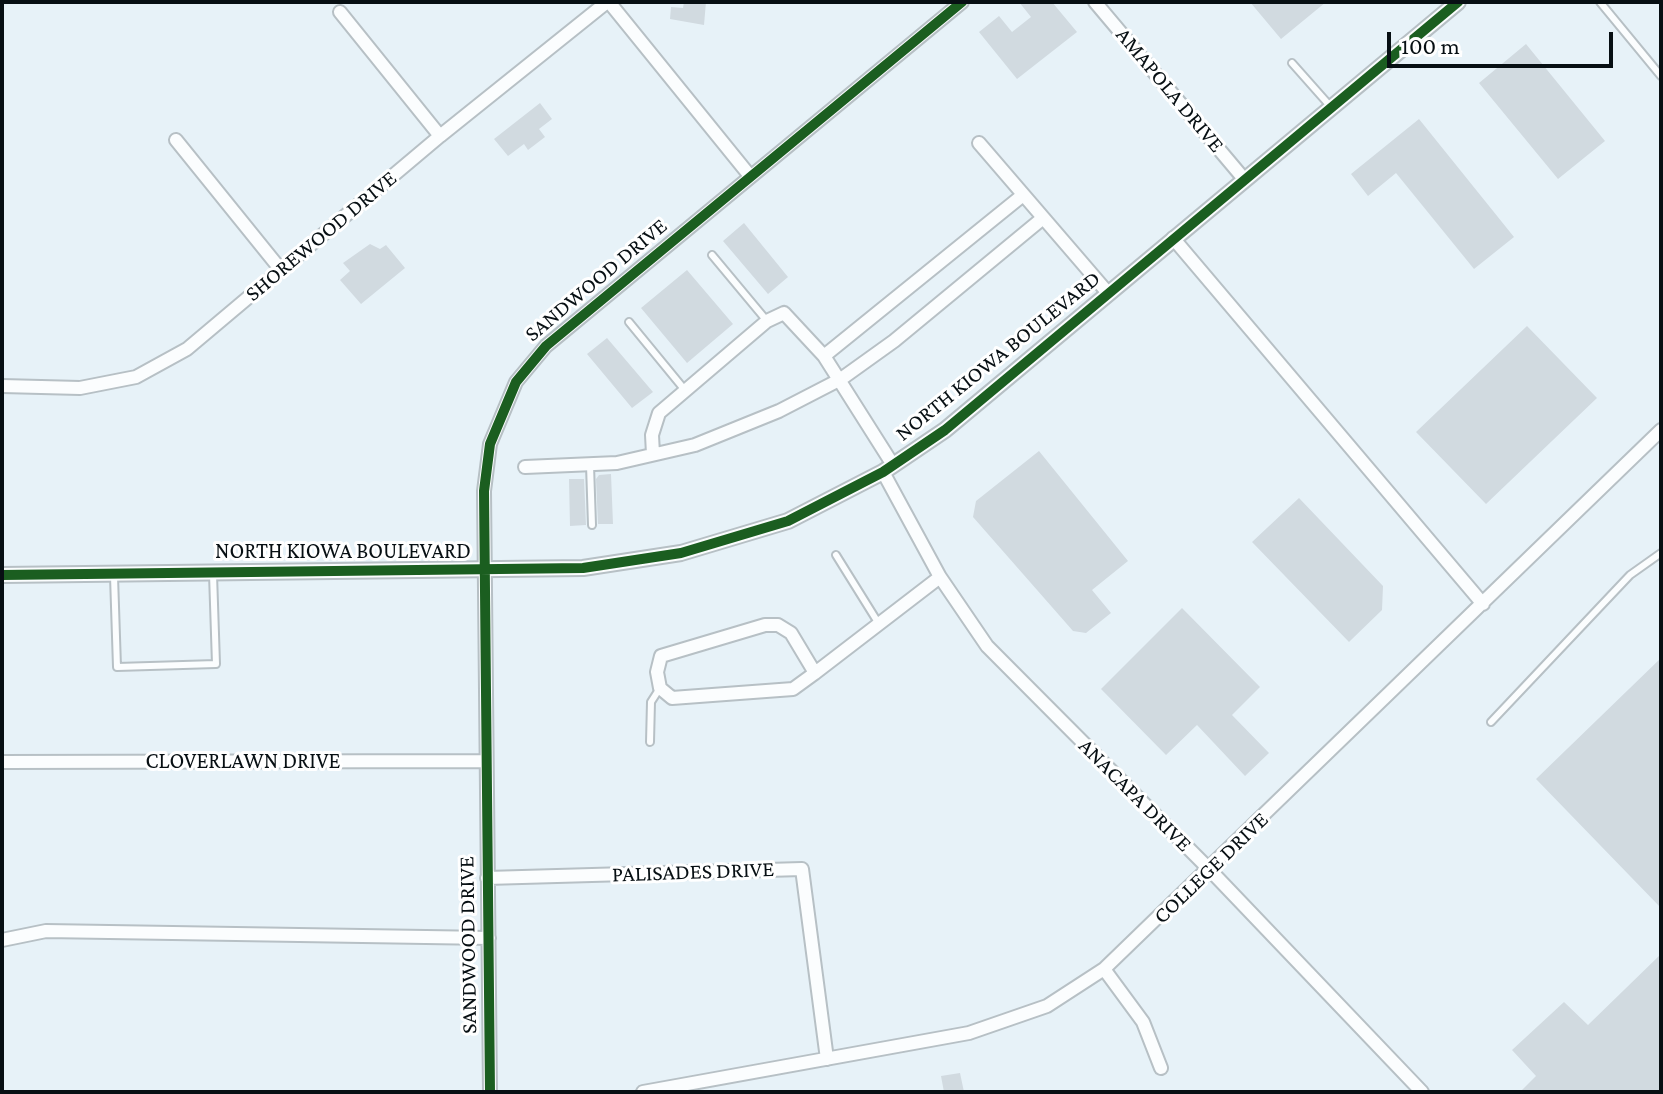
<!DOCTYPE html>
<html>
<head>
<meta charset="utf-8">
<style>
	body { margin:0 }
	#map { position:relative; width:1663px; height:1094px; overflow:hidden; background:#e7f2f8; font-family:"Crimson Pro",serif }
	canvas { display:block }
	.frame { position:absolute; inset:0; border:4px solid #070f13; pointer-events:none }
	.scale { position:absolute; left:1387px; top:32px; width:226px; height:36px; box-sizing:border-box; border:4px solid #070f13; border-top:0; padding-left:10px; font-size:24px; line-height:28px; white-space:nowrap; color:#070f13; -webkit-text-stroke:6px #fff; paint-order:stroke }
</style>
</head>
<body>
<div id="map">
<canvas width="1663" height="1094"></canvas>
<div class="frame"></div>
<div class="scale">100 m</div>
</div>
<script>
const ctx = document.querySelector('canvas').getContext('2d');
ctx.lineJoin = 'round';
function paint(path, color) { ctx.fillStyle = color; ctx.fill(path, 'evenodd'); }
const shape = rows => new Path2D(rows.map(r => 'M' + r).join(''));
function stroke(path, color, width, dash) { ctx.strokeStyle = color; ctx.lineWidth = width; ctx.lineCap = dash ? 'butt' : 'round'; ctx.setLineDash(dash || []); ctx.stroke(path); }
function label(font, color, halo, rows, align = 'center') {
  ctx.font = font + ' "Crimson Pro",serif'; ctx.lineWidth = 6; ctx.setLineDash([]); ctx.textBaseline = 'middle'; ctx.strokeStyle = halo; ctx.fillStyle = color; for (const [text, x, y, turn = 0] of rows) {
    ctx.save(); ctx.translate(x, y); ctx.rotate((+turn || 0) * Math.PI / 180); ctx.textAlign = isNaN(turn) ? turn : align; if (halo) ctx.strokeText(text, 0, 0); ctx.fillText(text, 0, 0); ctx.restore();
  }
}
paint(shape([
	[684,2,706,2,704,25,670,19,671,7,683,8],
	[1019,2,1052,2,1077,32,1017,79,979,32,999,16,1012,32,1031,17],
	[1250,2,1326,2,1281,39],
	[1526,44,1605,141,1558,179,1479,83],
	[540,103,552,119,539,129,545,137,528,150,524,144,508,156,494,139],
	[1419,119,1514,237,1474,269,1396,173,1368,196,1351,174],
	[744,223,788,277,768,294,723,241],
	[370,244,380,249,386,245,405,268,361,304,340,280,350,271,343,263],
	[687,270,733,324,687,363,641,308],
	[1527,326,1597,398,1486,504,1416,432],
	[607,338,653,392,632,408,587,354],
	[1039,451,1128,561,1092,590,1111,613,1086,633,1073,631,973,517,976,501],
	[611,474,613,524,598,524,596,479,599,475],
	[569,479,584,479,586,525,570,526],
	[1299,498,1383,586,1382,610,1349,642,1252,542],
	[1182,608,1260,687,1232,715,1269,753,1245,776,1197,725,1166,755,1101,689],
	[1661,658,1661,908,1536,779],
	[1661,954,1661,1092,1520,1092,1536,1076,1512,1050,1564,1002,1588,1025],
	[960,1073,964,1092,944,1092,941,1076]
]), '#d1dae0');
const service = shape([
	[1600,2,1661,76],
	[1292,63,1331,107],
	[712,255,767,321],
	[629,322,684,389],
	[590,465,592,525],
	[836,555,879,624],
	[114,576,117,667,216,664,213,574],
	[1491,722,1630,575,1661,553],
	[650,742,651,702,660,688]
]);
const minor = shape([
	[609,2,750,176],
	[1095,2,1244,179],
	[340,12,440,136],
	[176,140,281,270],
	[979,143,1108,293],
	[1173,238,1483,604],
	[2,386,80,388,136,377,187,349,440,136,607,2],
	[653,454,652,435,659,413,767,321,784,313,824,356],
	[893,465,824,356,1023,195],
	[525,467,617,463,695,445,779,411,841,379,894,341,1043,218],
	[883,472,940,577,987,646,1210,870,1422,1092],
	[815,673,791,633,778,625,765,625,661,656,657,672,660,688,672,698,793,689,815,673,940,577],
	[2,762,484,761],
	[487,878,802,869,827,1059],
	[2,940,46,931,489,938],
	[1104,969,1143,1022,1161,1068],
	[490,1092,484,491,490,444,516,382,546,346,962,2],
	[643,1092,969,1033,1047,1006,1104,969,1661,430]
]);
const tertiary = shape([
	[2,575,583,568,681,553,788,521,883,472,945,430,1458,2]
]);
stroke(service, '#b7c0c5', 10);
stroke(minor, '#b7c0c5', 16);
stroke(tertiary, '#b7c0c5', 18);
stroke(service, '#fbfdfe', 6);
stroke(minor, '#fbfdfe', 12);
stroke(tertiary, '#fbfdfe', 14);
stroke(shape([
	[2,575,583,568,681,553,788,521,883,472,945,430,1458,2],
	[490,1092,484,491,490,444,516,382,546,346,962,2]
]), '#1b5e20', 10);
label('22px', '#070f13', '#fff', [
	["AMAPOLA DRIVE",1170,90,50],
	["SHOREWOOD DRIVE",321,236,-40],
	["SANDWOOD DRIVE",596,280,-40],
	["NORTH KIOWA BOULEVARD",998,356,-39],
	["NORTH KIOWA BOULEVARD",343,551],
	["CLOVERLAWN DRIVE",243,761],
	["ANACAPA DRIVE",1135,795,45],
	["COLLEGE DRIVE",1211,868,-44],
	["PALISADES DRIVE",693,872,-2],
	["SANDWOOD DRIVE",468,945,-91]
]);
</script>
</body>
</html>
